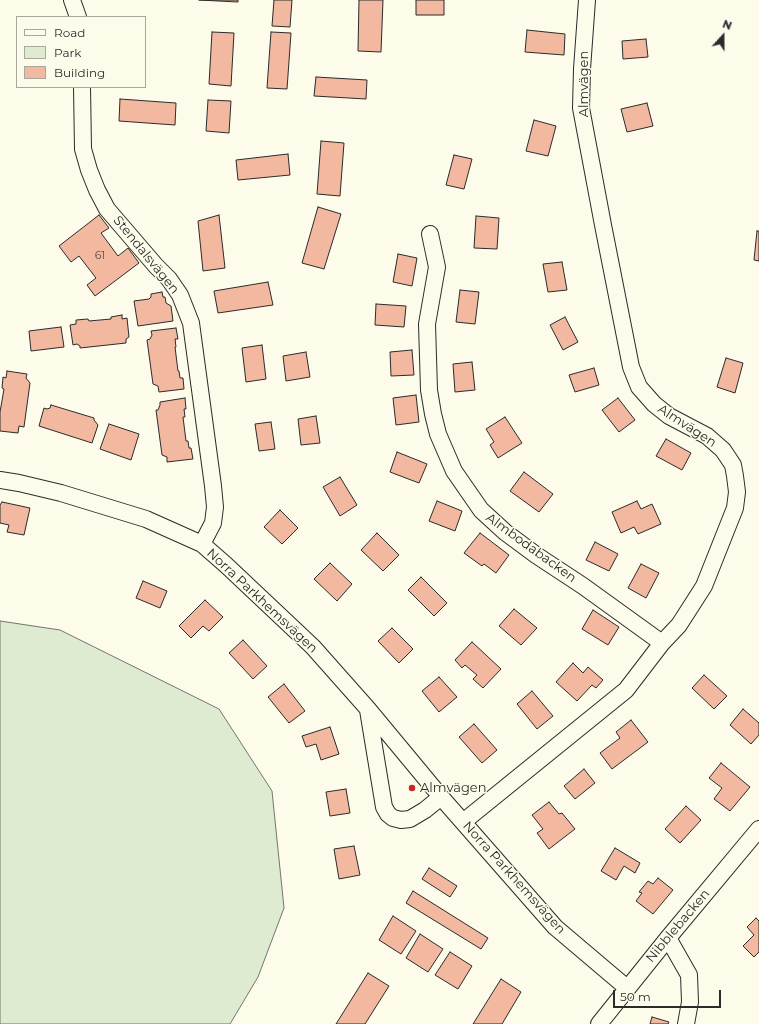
<!DOCTYPE html>
<html>
<head>
<meta charset="utf-8">
<style>
	body { margin:0 }
	#map { position:relative; width:759px; height:1024px; overflow:hidden; background:#fdfbea; font-family:Montserrat,sans-serif }
	canvas { display:block }
	.legend { position:absolute; left:16px; top:16px; width:130px; height:72px; box-sizing:border-box; background:#fdfbea; border:1px solid #a9a89e; margin:0; padding:5px 7px; list-style:none; font-size:12px; color:#2b2b2b }
	.legend li { display:flex; align-items:center; gap:8px; height:20px }
	.legend b { width:20px; border:1px solid #a9a89e }
	.north { position:absolute; left:703px; top:16px; width:40px; height:40px; -webkit-text-stroke:3px #fdfbea; paint-order:stroke; rotate:21deg; font-size:11px; font-weight:700; line-height:16px; text-align:center; color:#2b2b2b }
	.north::after { content:''; display:block; margin:auto; width:14px; height:18px; background:#2b2b2b; clip-path:polygon(50% 0,100% 100%,50% 72%,0 100%) }
	.scale { position:absolute; left:613px; top:990px; width:108px; height:18px; box-sizing:border-box; border:2px solid #2b2b2b; border-top:0; padding-left:5px; font-size:12px; line-height:14px; white-space:nowrap; color:#2b2b2b; -webkit-text-stroke:3px #fdfbea; paint-order:stroke }
</style>
</head>
<body>
<div id="map">
<canvas width="759" height="1024"></canvas>
<ul class="legend">
<li><b style="height:5px;background:#fdfbea"></b>Road</li>
<li><b style="height:11px;background:#deebd1"></b>Park</li>
<li><b style="height:11px;background:#f2b8a0"></b>Building</li>
</ul>
<div class="north">N</div>
<div class="scale">50 m</div>
</div>
<script>
const ctx = document.querySelector('canvas').getContext('2d');
ctx.lineJoin = 'round';
function paint(path, color) { ctx.fillStyle = color; ctx.fill(path, 'evenodd'); }
const shape = rows => new Path2D(rows.map(r => 'M' + r).join(''));
function stroke(path, color, width, dash) { ctx.strokeStyle = color; ctx.lineWidth = width; ctx.lineCap = dash ? 'butt' : 'round'; ctx.setLineDash(dash || []); ctx.stroke(path); }
function label(font, color, halo, rows, align = 'center') {
  ctx.font = font + ' Montserrat,sans-serif'; ctx.lineWidth = 3; ctx.setLineDash([]); ctx.textBaseline = 'middle'; ctx.strokeStyle = halo; ctx.fillStyle = color; for (const [text, x, y, turn = 0] of rows) {
    ctx.save(); ctx.translate(x, y); ctx.rotate((+turn || 0) * Math.PI / 180); ctx.textAlign = isNaN(turn) ? turn : align; if (halo) ctx.strokeText(text, 0, 0); ctx.fillText(text, 0, 0); ctx.restore();
  }
}
const green = shape([
	[0,621,60,630,219,709,272,791,284,908,258,977,230,1024,0,1024,0,621]
]);
paint(green, '#deebd1');
stroke(green, '#74746e', 1);
const building = shape([
	[199,0,238,0,238,2,199,0],
	[274,0,292,0,290,27,272,26,274,0],
	[359,0,383,0,381,52,358,51,359,0],
	[416,0,444,0,444,15,416,15,416,0],
	[527,30,565,34,564,55,525,52,527,30],
	[212,32,234,33,231,86,209,84,212,32],
	[271,32,291,33,287,89,267,88,271,32],
	[646,39,648,57,623,59,622,41,646,39],
	[316,77,367,80,366,99,314,96,316,77],
	[120,99,176,103,175,125,119,121,120,99],
	[208,100,231,101,229,133,206,131,208,100],
	[647,103,653,126,627,132,621,109,647,103],
	[534,120,556,126,548,156,526,151,534,120],
	[321,141,344,143,340,196,317,194,321,141],
	[288,154,290,175,238,180,236,160,288,154],
	[454,155,472,159,464,189,446,185,454,155],
	[318,207,341,214,324,269,302,263,318,207],
	[99,215,109,228,101,233,118,256,128,248,139,263,95,296,87,285,96,278,79,256,71,262,59,246,99,215],
	[219,215,225,268,203,271,198,221,219,215],
	[476,216,499,218,497,249,474,248,476,216],
	[757,231,759,231,759,261,754,260,757,231],
	[398,254,417,258,412,286,393,282,398,254],
	[562,262,567,290,548,292,543,264,562,262],
	[268,282,273,305,218,313,214,291,268,282],
	[460,290,479,292,475,324,456,322,460,290],
	[162,292,163,297,165,297,166,303,171,306,173,321,138,326,134,301,149,299,151,297,151,294,162,292],
	[376,304,406,306,404,327,375,325,376,304],
	[122,315,122,319,127,318,129,337,126,339,126,343,80,348,80,346,77,344,73,345,70,325,76,324,76,320,88,319,89,321,111,319,111,317,122,315],
	[565,317,578,342,563,350,550,325,565,317],
	[61,327,64,347,31,351,29,331,61,327],
	[176,328,178,339,175,339,176,347,175,347,178,371,179,371,180,378,183,378,184,389,159,392,158,386,153,384,147,340,150,339,152,335,151,331,176,328],
	[262,345,266,379,246,382,242,348,262,345],
	[412,350,414,375,391,376,390,352,412,350],
	[306,352,310,377,286,381,283,356,306,352],
	[726,358,743,363,735,393,717,387,726,358],
	[472,362,475,390,455,392,453,364,472,362],
	[594,368,599,385,575,392,569,375,594,368],
	[7,371,27,374,26,378,30,383,24,427,19,426,18,433,0,431,0,412,4,389,2,388,3,377,6,378,7,371],
	[416,395,419,422,396,425,393,398,416,395],
	[185,398,186,409,184,409,185,417,183,417,186,441,188,441,189,448,191,448,193,459,167,462,167,457,162,455,156,410,158,410,160,405,160,402,185,398],
	[618,398,635,420,619,432,602,410,618,398],
	[51,405,94,418,94,420,98,425,92,443,39,426,44,408,47,409,50,408,51,405],
	[316,416,320,443,301,445,298,419,316,416],
	[505,417,522,443,498,458,490,445,494,442,486,429,505,417],
	[271,422,275,449,259,451,255,424,271,422],
	[109,424,139,434,131,460,100,449,109,424],
	[666,439,691,453,682,470,656,456,666,439],
	[397,452,427,464,419,483,390,472,397,452],
	[524,472,553,494,539,512,510,491,524,472],
	[340,477,357,505,340,516,323,487,340,477],
	[437,501,462,511,455,531,429,521,437,501],
	[637,501,641,509,652,504,661,524,638,534,634,527,621,533,612,512,637,501],
	[2,502,30,508,24,535,7,532,9,525,0,523,0,505,2,502],
	[280,510,298,528,282,544,264,527,280,510],
	[377,533,399,555,383,571,361,550,377,533],
	[480,533,509,555,496,573,484,564,482,566,464,553,480,533],
	[595,542,618,554,609,571,586,560,595,542],
	[330,563,352,584,337,601,314,579,330,563],
	[641,564,659,573,646,598,628,588,641,564],
	[421,577,447,603,434,616,408,590,421,577],
	[143,581,167,591,160,608,136,598,143,581],
	[205,600,223,617,209,631,203,626,191,638,179,626,205,600],
	[514,609,537,628,521,645,499,626,514,609],
	[593,610,619,627,608,645,582,629,593,610],
	[392,628,413,649,399,663,378,641,392,628],
	[243,640,267,666,253,679,229,653,243,640],
	[472,642,501,669,483,688,473,679,477,675,465,665,462,668,455,660,472,642],
	[573,663,583,673,588,667,603,680,596,688,592,685,577,701,556,682,573,663],
	[704,675,727,696,714,709,692,688,704,675],
	[439,677,457,697,439,712,422,691,439,677],
	[284,684,305,711,289,723,268,697,284,684],
	[532,691,553,716,537,729,517,704,532,691],
	[743,709,759,723,759,735,751,744,730,725,743,709],
	[631,720,648,742,612,769,600,753,620,738,616,732,631,720],
	[474,724,497,750,482,763,459,737,474,724],
	[330,727,339,754,321,760,316,744,306,747,302,736,330,727],
	[721,763,750,787,730,811,714,799,722,788,709,778,721,763],
	[584,769,595,783,575,799,564,786,584,769],
	[346,789,350,813,330,816,326,792,346,789],
	[549,802,559,814,562,813,575,829,549,849,537,833,543,829,532,815,549,802],
	[686,806,701,820,680,843,665,829,686,806],
	[354,846,360,875,339,879,334,849,354,846],
	[615,848,640,863,635,873,624,866,616,880,601,871,615,848],
	[429,868,457,886,450,897,422,879,429,868],
	[658,878,673,890,653,914,636,901,642,893,639,892,648,881,653,884,658,878],
	[413,891,488,938,481,949,406,903,413,891],
	[393,916,416,931,401,954,379,940,393,916],
	[756,918,759,921,759,952,754,957,743,946,754,935,747,927,756,918],
	[420,934,443,949,428,972,406,958,420,934],
	[450,952,472,966,458,989,435,975,450,952],
	[368,973,389,986,365,1024,336,1024,368,973],
	[501,979,521,992,502,1024,473,1024,501,979],
	[652,1017,669,1022,668,1024,650,1024,652,1017]
]);
paint(building, '#f2b8a0');
stroke(building, '#2b2b2b', 1);
const minor = shape([
	[72,0,78,17],
	[82,87,83,149,89,170,97,190,107,209,156,266,169,279,180,295,191,323,213,486,215,507,213,523,202,544],
	[430,234,437,267,427,324,429,390,433,414,438,434,454,471,481,510,505,532,536,555,583,586,662,643],
	[0,480,19,483,61,493,146,519,202,544,226,565,313,647,368,709,441,797,555,927,627,988],
	[368,710,384,807,388,814,393,818,401,820,410,819,425,810,441,797],
	[463,822,626,690,662,643,679,625,704,586,735,508,737,492,735,476,733,465,723,450,707,436,669,416,654,404,639,387,631,367,603,225,581,108,582,69,587,0],
	[668,938,689,975,690,1002,686,1024],
	[599,1024,668,938,759,829]
]);
stroke(minor, '#2b2b2b', 18);
stroke(minor, '#fdfbea', 16);
for (const [x, y, r, color] of [
	[412,788,4,"#c62828"]
]) { const dot = new Path2D(); dot.arc(x, y, r, 0, 2 * Math.PI); ctx.fillStyle = color; ctx.fill(dot); stroke(dot, '#fdfbea', 1.5); }
label('11px', '#5d4e48', null, [
	["61",100,256]
]);
label('13px', '#2b2b2b', '#fdfbea', [
	["Almvägen",584,84,-90],
	["Stendalsvägen",146,255,51],
	["Almvägen",687,426,33],
	["Almbodabacken",531,548,36],
	["Norra Parkhemsvägen",262,601,43],
	["Norra Parkhemsvägen",514,878,48],
	["Nibblebacken",678,926,-50]
]);
label('13px', '#2b2b2b', '#fdfbea', [
	["Almvägen",420,788]
], 'left');
</script>
</body>
</html>
